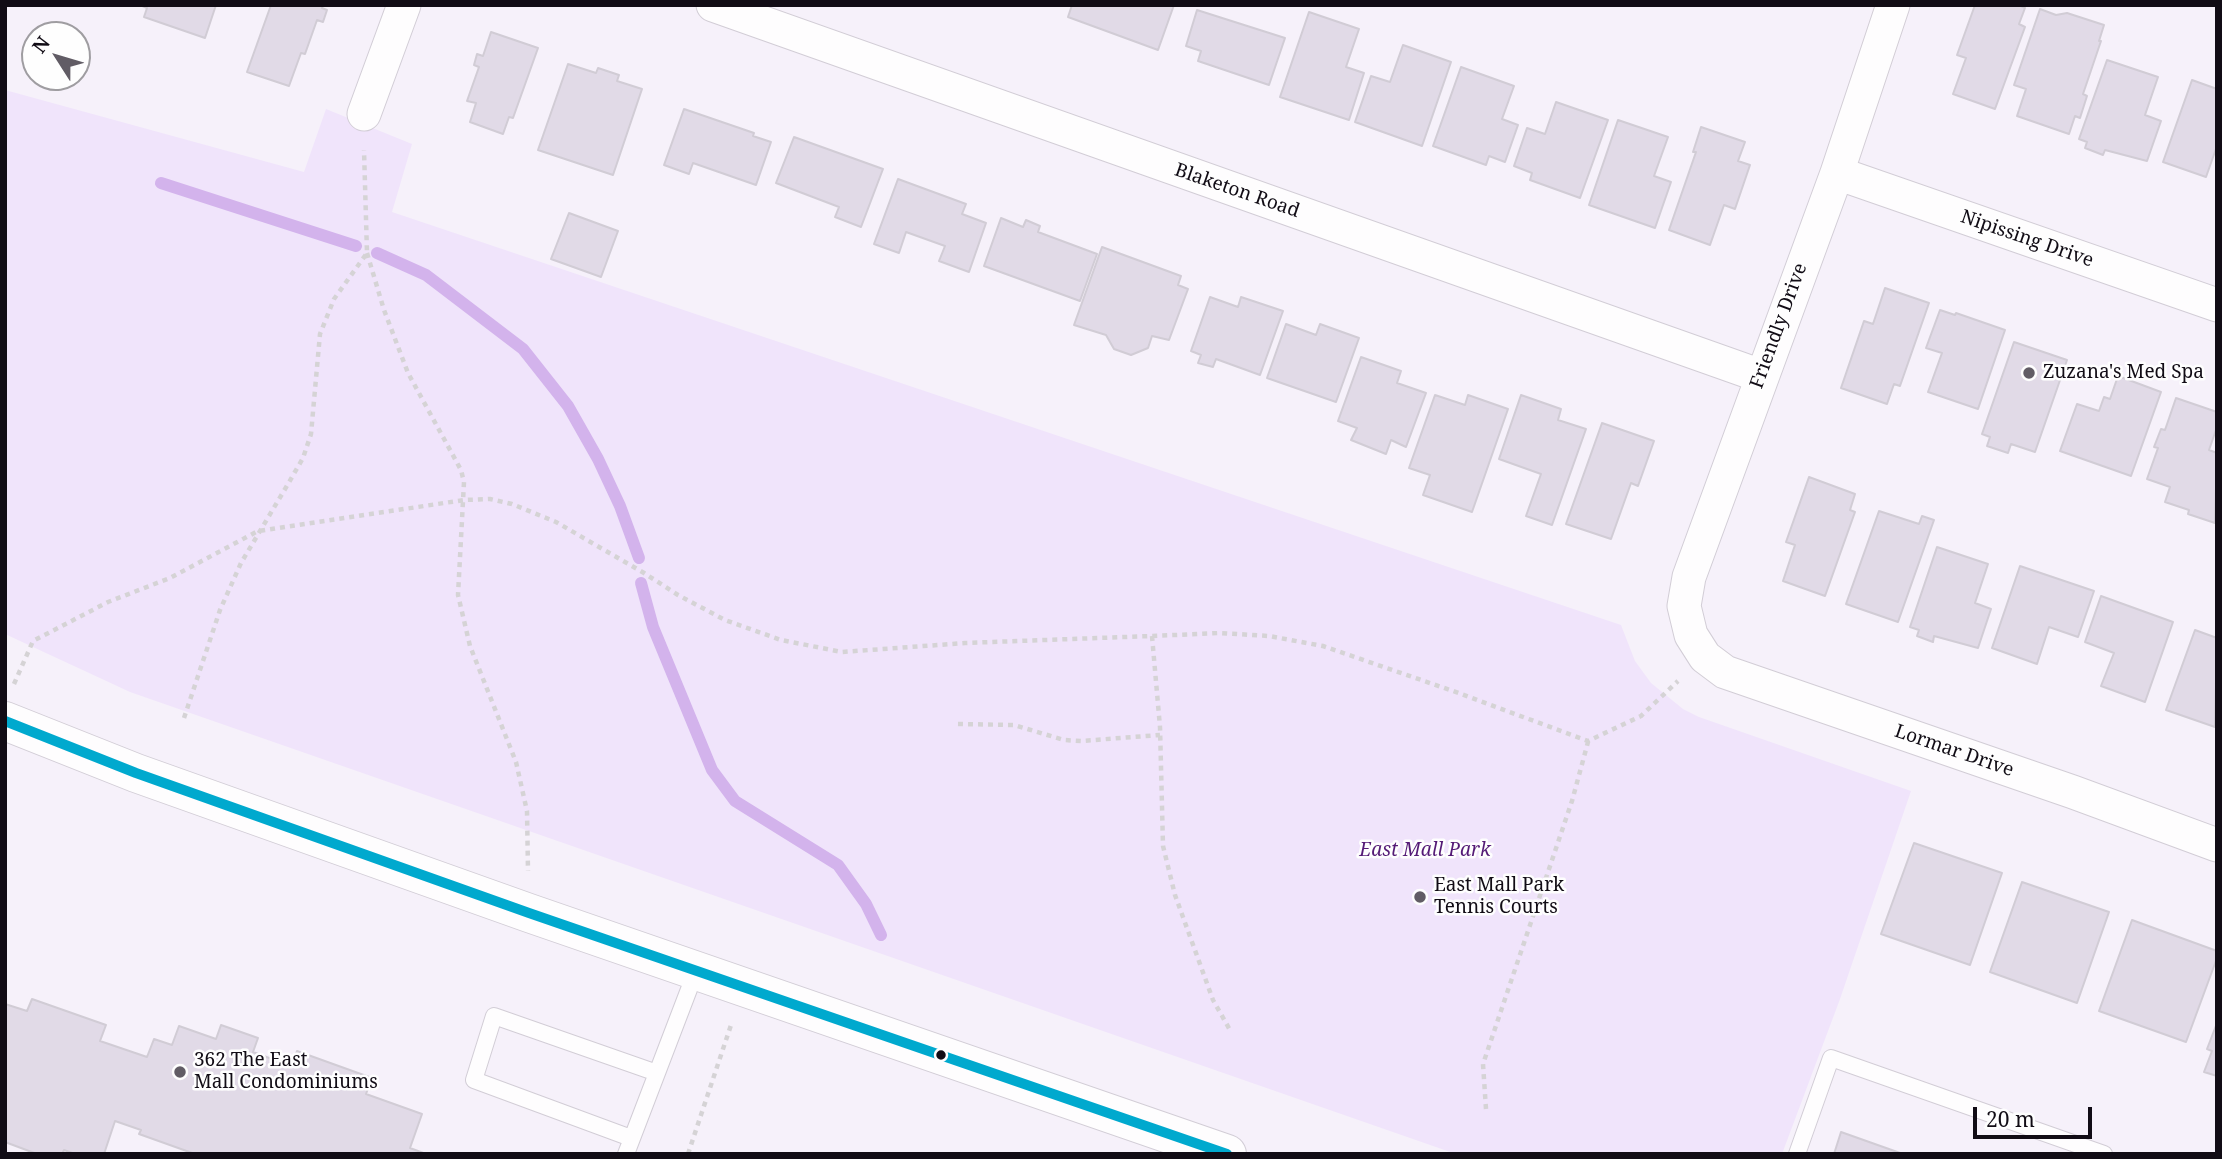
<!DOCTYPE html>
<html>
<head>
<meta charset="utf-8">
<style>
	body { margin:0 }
	#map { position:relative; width:2222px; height:1159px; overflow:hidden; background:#f6f1fa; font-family:"Noto Serif",serif }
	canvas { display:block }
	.frame { position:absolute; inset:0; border:7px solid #110c15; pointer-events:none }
	.north { position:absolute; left:21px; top:21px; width:70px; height:70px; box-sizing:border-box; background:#fefefe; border:2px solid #9f9da1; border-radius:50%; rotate:307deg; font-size:19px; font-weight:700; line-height:28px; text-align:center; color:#110c15 }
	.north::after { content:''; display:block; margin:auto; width:24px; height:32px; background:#615c65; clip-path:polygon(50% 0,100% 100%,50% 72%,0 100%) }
	.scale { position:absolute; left:1973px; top:1107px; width:119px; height:32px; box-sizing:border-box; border:4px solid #110c15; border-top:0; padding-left:9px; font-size:21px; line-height:24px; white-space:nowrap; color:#110c15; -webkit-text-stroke:5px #fefefe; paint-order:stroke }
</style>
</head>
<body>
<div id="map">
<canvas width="2222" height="1159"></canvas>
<div class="frame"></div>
<div class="north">N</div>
<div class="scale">20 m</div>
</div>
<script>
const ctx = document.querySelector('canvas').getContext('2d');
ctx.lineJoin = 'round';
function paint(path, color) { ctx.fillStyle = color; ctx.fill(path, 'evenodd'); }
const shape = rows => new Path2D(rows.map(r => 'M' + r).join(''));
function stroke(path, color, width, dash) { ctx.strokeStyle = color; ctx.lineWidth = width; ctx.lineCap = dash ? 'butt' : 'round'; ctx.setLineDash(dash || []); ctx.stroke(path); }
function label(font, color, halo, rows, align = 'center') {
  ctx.font = font + ' "Noto Serif",serif'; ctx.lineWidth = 5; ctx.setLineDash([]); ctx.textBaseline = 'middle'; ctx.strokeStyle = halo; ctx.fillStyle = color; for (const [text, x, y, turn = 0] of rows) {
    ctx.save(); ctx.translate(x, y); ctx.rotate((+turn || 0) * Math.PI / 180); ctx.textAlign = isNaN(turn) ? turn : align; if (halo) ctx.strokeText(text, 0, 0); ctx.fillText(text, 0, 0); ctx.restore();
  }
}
paint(shape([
	[5,90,304,172,326,109,412,144,392,212,1621,625,1635,661,1651,683,1683,709,1699,717,1911,791,1840,999,1782,1154,1456,1154,130,692,5,634]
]), '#f0e4fb');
stroke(shape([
	[161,183,356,246],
	[377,253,426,275,523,349,568,406,598,459,620,506,639,558],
	[641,583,653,627,712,770,735,801,838,865,866,904,881,935]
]), '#d3b3ec', 12);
const building = shape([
	[140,5,216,5,205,38,144,17,147,8,140,5],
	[271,5,323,5,322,8,327,10,323,22,317,20,305,54,301,53,289,86,247,72,271,5],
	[1072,5,1174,5,1158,50,1068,17,1072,5],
	[1975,5,2019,5,2025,8,2019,24,2025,27,1995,109,1953,94,1966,58,1957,55,1975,5],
	[2040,9,2056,15,2067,13,2104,25,2099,41,2101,41,2083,94,2087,96,2080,118,2075,116,2069,134,2017,116,2026,89,2014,85,2040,9],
	[1197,10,1285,38,1269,85,1198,61,1201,51,1186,46,1197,10],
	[1309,12,1359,29,1346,67,1364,73,1349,120,1280,97,1309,12],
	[491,32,538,48,513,118,509,117,503,134,470,122,476,103,467,101,479,67,474,65,477,54,483,56,491,32],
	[1403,45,1451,62,1422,146,1355,122,1371,76,1390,82,1403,45],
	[2107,60,2158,77,2145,115,2161,121,2147,161,2105,150,2103,155,2085,148,2087,142,2079,139,2107,60],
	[568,64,596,73,598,68,619,75,617,81,642,89,613,175,538,150,568,64],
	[1461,67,1514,86,1502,119,1518,125,1505,162,1489,156,1486,165,1433,146,1461,67],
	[2192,80,2217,89,2217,146,2206,177,2163,162,2192,80],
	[1556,102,1608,120,1580,198,1530,180,1532,173,1514,166,1527,128,1545,134,1556,102],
	[684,109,754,133,753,136,771,142,756,185,693,163,689,174,664,165,684,109],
	[1618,120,1668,137,1654,176,1671,182,1655,228,1589,205,1618,120],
	[1701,127,1745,142,1738,161,1750,165,1735,209,1724,205,1710,245,1669,230,1696,152,1693,152,1701,127],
	[794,137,883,169,861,227,835,217,839,207,776,183,794,137],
	[898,179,966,204,962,214,986,223,969,272,939,261,945,246,906,232,899,253,874,244,898,179],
	[569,213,618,231,601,277,551,259,569,213],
	[1001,218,1023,227,1026,220,1040,226,1038,232,1097,254,1080,301,984,266,1001,218],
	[1102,247,1181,276,1178,285,1188,289,1169,340,1152,336,1148,348,1131,355,1114,349,1106,335,1074,325,1102,247],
	[1885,288,1929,303,1900,386,1894,384,1887,404,1841,388,1864,321,1873,324,1885,288],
	[1210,297,1238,307,1241,297,1283,311,1260,375,1216,359,1213,367,1198,363,1201,355,1191,351,1210,297],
	[1940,310,1955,315,1956,313,2005,330,1978,409,1928,392,1942,353,1926,348,1940,310],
	[1286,324,1316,335,1320,324,1359,338,1336,402,1267,378,1286,324],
	[2014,342,2067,360,2035,452,2011,444,2008,453,1987,446,1990,437,1982,434,2014,342],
	[1361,357,1401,371,1397,383,1426,393,1406,447,1391,440,1386,454,1351,440,1357,428,1338,421,1361,357],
	[2118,376,2161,392,2131,476,2060,451,2077,404,2099,411,2104,397,2110,399,2118,376],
	[1435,395,1465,405,1468,395,1508,409,1472,512,1423,495,1430,475,1409,468,1435,395],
	[1521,395,1561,409,1558,420,1586,429,1552,525,1526,516,1541,474,1499,459,1521,395],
	[2176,398,2217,412,2217,427,2209,450,2217,453,2215,523,2188,514,2189,510,2165,502,2170,487,2147,479,2158,448,2154,447,2161,429,2165,430,2176,398],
	[1602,423,1654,441,1638,486,1631,483,1611,539,1566,524,1602,423],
	[1809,477,1855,494,1850,510,1855,512,1825,596,1783,581,1795,545,1786,542,1809,477],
	[1879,511,1919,524,1922,516,1934,520,1898,622,1846,604,1879,511],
	[1937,547,1988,564,1975,603,1991,609,1978,648,1934,636,1933,642,1917,636,1919,630,1910,627,1937,547],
	[2020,566,2094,591,2078,637,2049,627,2037,664,1992,648,2020,566],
	[2101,596,2173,622,2145,702,2101,686,2114,653,2085,642,2101,596],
	[2195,630,2217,638,2215,727,2166,710,2195,630],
	[1914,843,2002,873,1970,965,1881,934,1914,843],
	[2022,882,2109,912,2077,1003,1990,972,2022,882],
	[2132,920,2217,951,2217,958,2186,1042,2099,1011,2132,920],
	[32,999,106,1025,100,1041,147,1057,154,1039,172,1045,179,1026,216,1039,221,1025,258,1038,253,1052,291,1066,297,1051,372,1078,366,1094,422,1114,410,1148,426,1154,195,1154,139,1134,141,1130,115,1121,104,1154,75,1154,64,1150,62,1154,37,1154,5,1142,5,1004,27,1011,32,999],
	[2217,1023,2217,1076,2204,1072,2212,1051,2207,1049,2217,1023],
	[1841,1132,1903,1154,1834,1154,1841,1132]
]);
paint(building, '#e1dae7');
stroke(building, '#d1ccd5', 2);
const service = shape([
	[657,1073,696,971],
	[626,1154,657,1073,494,1016,474,1080,631,1138],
	[1797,1154,1831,1058,2104,1154]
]);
const minor = shape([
	[713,5,1761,376],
	[1893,5,1837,173,1689,577,1684,606,1691,635,1705,657,1725,672,2073,792,2217,845],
	[364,114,404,5],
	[1837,173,2217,305]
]);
const secondary = shape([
	[5,721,136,773,529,913,1227,1154]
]);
stroke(service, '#d2cdd6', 18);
stroke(minor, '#d2cdd6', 35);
stroke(secondary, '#d2cdd6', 40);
stroke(shape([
	[367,253,384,310,408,373,461,470,464,482,458,595,470,646,516,762,527,811,528,871],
	[1152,636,1160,727,1163,846,1175,895,1213,1000,1230,1030],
	[14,684,33,641,108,602,170,578,258,531,464,500,490,499,512,504,556,522,644,573,678,595,725,620,781,640,842,652,965,643,1152,636,1220,633,1269,636,1323,646,1453,691,1588,741,1641,716,1678,681],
	[184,718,220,610,241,563,288,484,303,458,311,434,320,334,334,299,367,253,364,150],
	[958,724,1014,725,1064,740,1081,741,1160,735],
	[1486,1109,1483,1064,1572,801,1588,742],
	[688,1154,731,1025]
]), '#d5d3d5', 4.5, [5, 5]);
stroke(service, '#fefdfe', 16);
stroke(minor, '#fefdfe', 33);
stroke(secondary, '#fefdfe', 38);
stroke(shape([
	[5,721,136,773,529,913,1227,1154]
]), '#00a9ce', 10);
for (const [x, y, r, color] of [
	[2029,373,7,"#615c65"],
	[1420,897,7,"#615c65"],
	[941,1055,6,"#110c15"],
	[180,1072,7,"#615c65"]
]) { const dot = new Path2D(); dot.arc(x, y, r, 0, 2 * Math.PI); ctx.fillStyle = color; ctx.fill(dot); stroke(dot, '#fefefe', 2.5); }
label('19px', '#110c15', '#fefefe', [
	["Blaketon Road",1237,191,19],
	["Nipissing Drive",2027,239,19],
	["Friendly Drive",1779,326,-70],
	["Lormar Drive",1954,751,19]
]);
label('19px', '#110c15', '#fefefe', [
	["Zuzana's Med Spa",2043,373],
	["East Mall Park",1434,886],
	["Tennis Courts",1434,908],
	["362 The East",194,1061],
	["Mall Condominiums",194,1083]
], 'left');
label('italic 19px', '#541a76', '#fefefe', [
	["East Mall Park",1425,851]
]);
</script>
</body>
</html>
